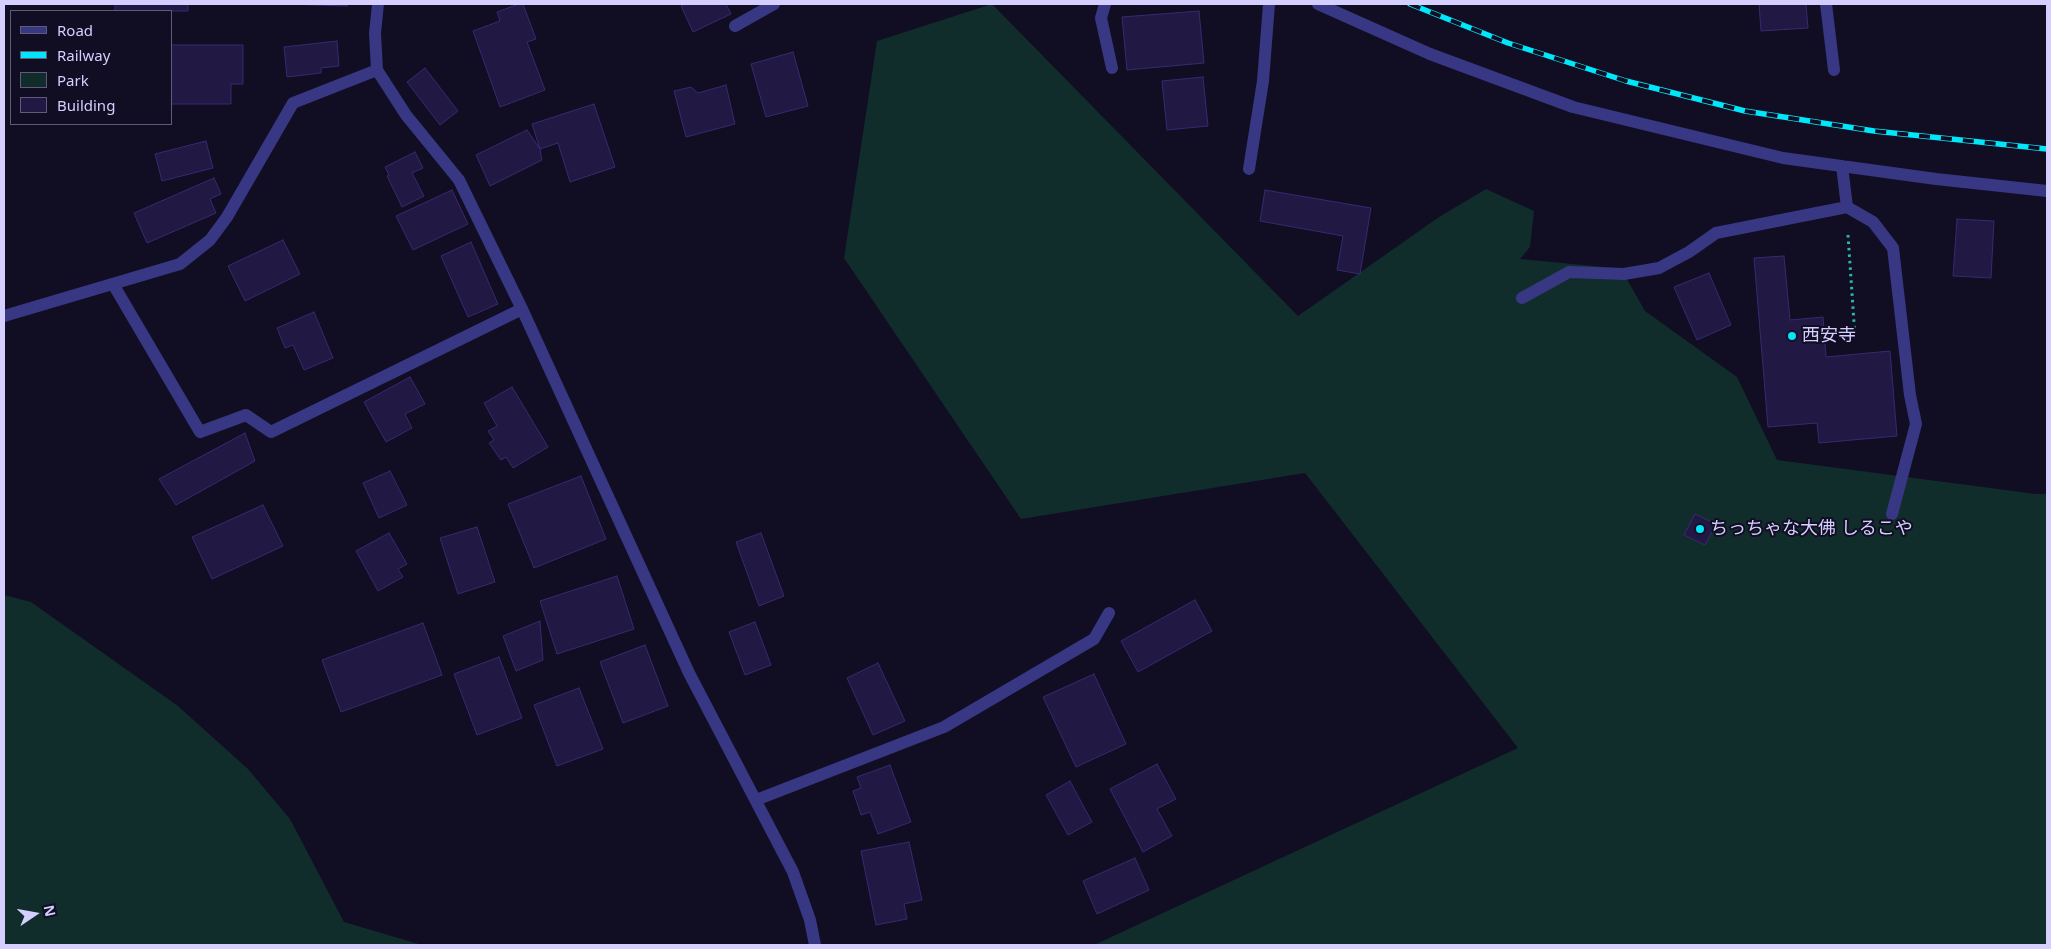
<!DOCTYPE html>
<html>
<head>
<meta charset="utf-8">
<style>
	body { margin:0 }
	#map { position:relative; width:2051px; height:949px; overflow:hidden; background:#110d23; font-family:"Noto Sans",sans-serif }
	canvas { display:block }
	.frame { position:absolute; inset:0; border:5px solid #d4cfff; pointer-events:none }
	.legend { position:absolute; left:10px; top:10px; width:162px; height:115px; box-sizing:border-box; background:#110d23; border:1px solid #5f5b7b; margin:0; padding:6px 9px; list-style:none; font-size:15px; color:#d4cfff }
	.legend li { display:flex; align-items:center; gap:10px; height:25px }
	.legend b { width:25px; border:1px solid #5f5b7b }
	.north { position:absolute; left:10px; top:889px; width:50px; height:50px; -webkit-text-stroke:4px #110d23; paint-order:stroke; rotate:78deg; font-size:14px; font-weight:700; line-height:20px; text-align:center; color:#d4cfff }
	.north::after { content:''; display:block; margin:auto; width:18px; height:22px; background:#d4cfff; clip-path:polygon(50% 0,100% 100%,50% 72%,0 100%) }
</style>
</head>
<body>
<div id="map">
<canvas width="2051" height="949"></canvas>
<div class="frame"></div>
<ul class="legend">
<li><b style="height:6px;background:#383783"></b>Road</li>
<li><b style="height:6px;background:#00e7fa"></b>Railway</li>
<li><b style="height:14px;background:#102d2b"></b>Park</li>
<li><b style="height:14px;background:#211944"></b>Building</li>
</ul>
<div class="north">N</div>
</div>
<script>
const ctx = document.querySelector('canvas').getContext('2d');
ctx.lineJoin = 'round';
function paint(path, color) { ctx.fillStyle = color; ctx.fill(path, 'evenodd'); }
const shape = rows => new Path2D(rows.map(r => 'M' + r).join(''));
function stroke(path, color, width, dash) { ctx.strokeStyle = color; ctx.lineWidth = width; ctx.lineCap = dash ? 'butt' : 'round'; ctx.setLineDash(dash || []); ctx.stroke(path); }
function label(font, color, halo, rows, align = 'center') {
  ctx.font = font + ' "Noto Sans","Noto Sans JP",sans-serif'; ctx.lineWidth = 4; ctx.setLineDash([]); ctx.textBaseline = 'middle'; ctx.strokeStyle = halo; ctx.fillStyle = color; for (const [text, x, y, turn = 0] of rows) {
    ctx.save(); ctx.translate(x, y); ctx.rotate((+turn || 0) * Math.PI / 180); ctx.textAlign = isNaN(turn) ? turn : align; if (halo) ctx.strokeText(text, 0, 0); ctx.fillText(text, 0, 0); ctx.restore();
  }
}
paint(shape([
	[992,4,1298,316,1439,217,1486,189,1534,211,1530,247,1520,259,1625,269,1624,274,1645,311,1737,377,1777,460,2036,494,2047,494,2047,945,1094,945,1518,748,1305,473,1021,519,844,258,877,41],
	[4,595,31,602,178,706,248,769,290,819,344,922,422,945,4,945]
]), '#102d2b');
const building = shape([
	[115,4,188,4,188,11,115,11,115,4],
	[285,4,348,4,347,6,285,4],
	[519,4,523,4,536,39,527,42,545,90,500,107,473,31,500,21,497,12,519,4],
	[686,4,726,4,731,14,693,32,681,6,686,4],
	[1759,4,1806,4,1808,28,1761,31,1759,4],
	[1199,11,1204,63,1127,70,1122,17,1199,11],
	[337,41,339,66,321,68,321,73,287,77,284,47,337,41],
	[171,45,243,45,243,84,231,84,231,104,171,104,171,45],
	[793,52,808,106,766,117,751,64,793,52],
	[425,68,458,111,440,125,407,82,425,68],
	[1203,77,1208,126,1167,130,1162,81,1203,77],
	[726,85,735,124,686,137,674,91,691,87,698,93,726,85],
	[594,104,615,167,570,182,558,143,540,149,532,124,594,104],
	[527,130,540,149,542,160,490,186,476,155,527,130],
	[206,141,213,168,162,181,155,154,206,141],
	[415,152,423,168,412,173,424,196,402,207,387,176,389,175,385,167,415,152],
	[214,178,221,194,210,199,216,213,147,243,134,213,214,178],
	[452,190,468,224,413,250,396,216,452,190],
	[1265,190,1371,208,1360,274,1337,270,1343,236,1260,221,1265,190],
	[1957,219,1994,221,1991,278,1953,276,1957,219],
	[283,240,300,274,245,301,228,266,283,240],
	[471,242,498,304,468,317,441,256,471,242],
	[1784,256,1790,320,1823,317,1826,357,1890,351,1897,436,1819,443,1817,423,1768,427,1754,258,1784,256],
	[1709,273,1731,325,1697,340,1674,287,1709,273],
	[314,312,333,358,304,370,293,345,285,348,277,328,314,312],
	[410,377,425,404,405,414,412,428,386,442,364,402,410,377],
	[512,387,548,447,513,468,506,457,501,460,489,443,494,440,488,431,497,426,484,403,512,387],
	[245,433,255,461,176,505,159,479,245,433],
	[390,471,407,505,379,518,363,483,390,471],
	[581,476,606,539,534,568,508,504,581,476],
	[263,505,283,546,212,579,192,537,263,505],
	[1695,514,1716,524,1705,545,1684,535,1695,514],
	[477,527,495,582,458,594,440,538,477,527],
	[389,533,407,564,398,569,403,577,378,591,356,551,389,533],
	[761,533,784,596,759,606,736,542,761,533],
	[617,576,634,629,557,654,540,601,617,576],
	[1195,600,1212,631,1138,672,1121,641,1195,600],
	[540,621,543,660,516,671,503,636,540,621],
	[755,622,771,665,745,675,729,632,755,622],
	[423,623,442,675,341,712,322,660,423,623],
	[645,645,668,706,623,723,600,662,645,645],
	[499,657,522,718,477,735,454,674,499,657],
	[878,663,905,721,873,735,847,678,878,663],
	[1094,674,1126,744,1076,767,1043,697,1094,674],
	[579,688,603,749,557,766,534,705,579,688],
	[1157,764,1176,799,1157,809,1172,836,1143,852,1110,789,1157,764],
	[890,765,911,822,878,834,870,812,861,815,853,791,861,788,857,777,890,765],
	[1070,781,1092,822,1068,835,1046,795,1070,781],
	[909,842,922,900,904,904,907,919,876,925,861,851,909,842],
	[1135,858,1149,890,1097,914,1083,881,1135,858]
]);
paint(building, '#211944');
stroke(building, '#372a71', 1);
stroke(shape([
	[1848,235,1855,337]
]), '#2bb7ab', 3, [2.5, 4]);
stroke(shape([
	[378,4,375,33,377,70,406,115,459,180,522,309,689,673,793,872,810,920,815,945],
	[1105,4,1101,18,1112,68],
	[1318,4,1430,54,1573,107,1783,158,1936,179,2047,191],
	[1826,4,1834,70],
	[735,26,774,4],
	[1842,166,1847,207,1873,222,1893,248,1910,395,1916,424,1892,514],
	[1249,169,1263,81,1269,4],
	[113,284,200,432,246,415,271,432,522,309],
	[1522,298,1569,272,1624,274,1659,268,1689,252,1716,233,1847,207],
	[4,316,180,264,210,240,227,217,293,103,377,70],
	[756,800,944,727,1094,639,1109,613]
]), '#383783', 12);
const rail = shape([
	[1410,4,1508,43,1626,81,1745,111,1874,131,2047,149]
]);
stroke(rail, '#00e7fa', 5.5);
stroke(rail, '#110d23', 4, [11]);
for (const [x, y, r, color] of [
	[1792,336,5,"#00e7fa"],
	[1700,529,5,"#00e7fa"]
]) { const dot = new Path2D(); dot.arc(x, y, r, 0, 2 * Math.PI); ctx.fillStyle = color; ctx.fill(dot); stroke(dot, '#110d23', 2); }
label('18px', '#d4cfff', '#110d23', [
	["西安寺",1802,336],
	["ちっちゃな大佛 しるこや",1710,529]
], 'left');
</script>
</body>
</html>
